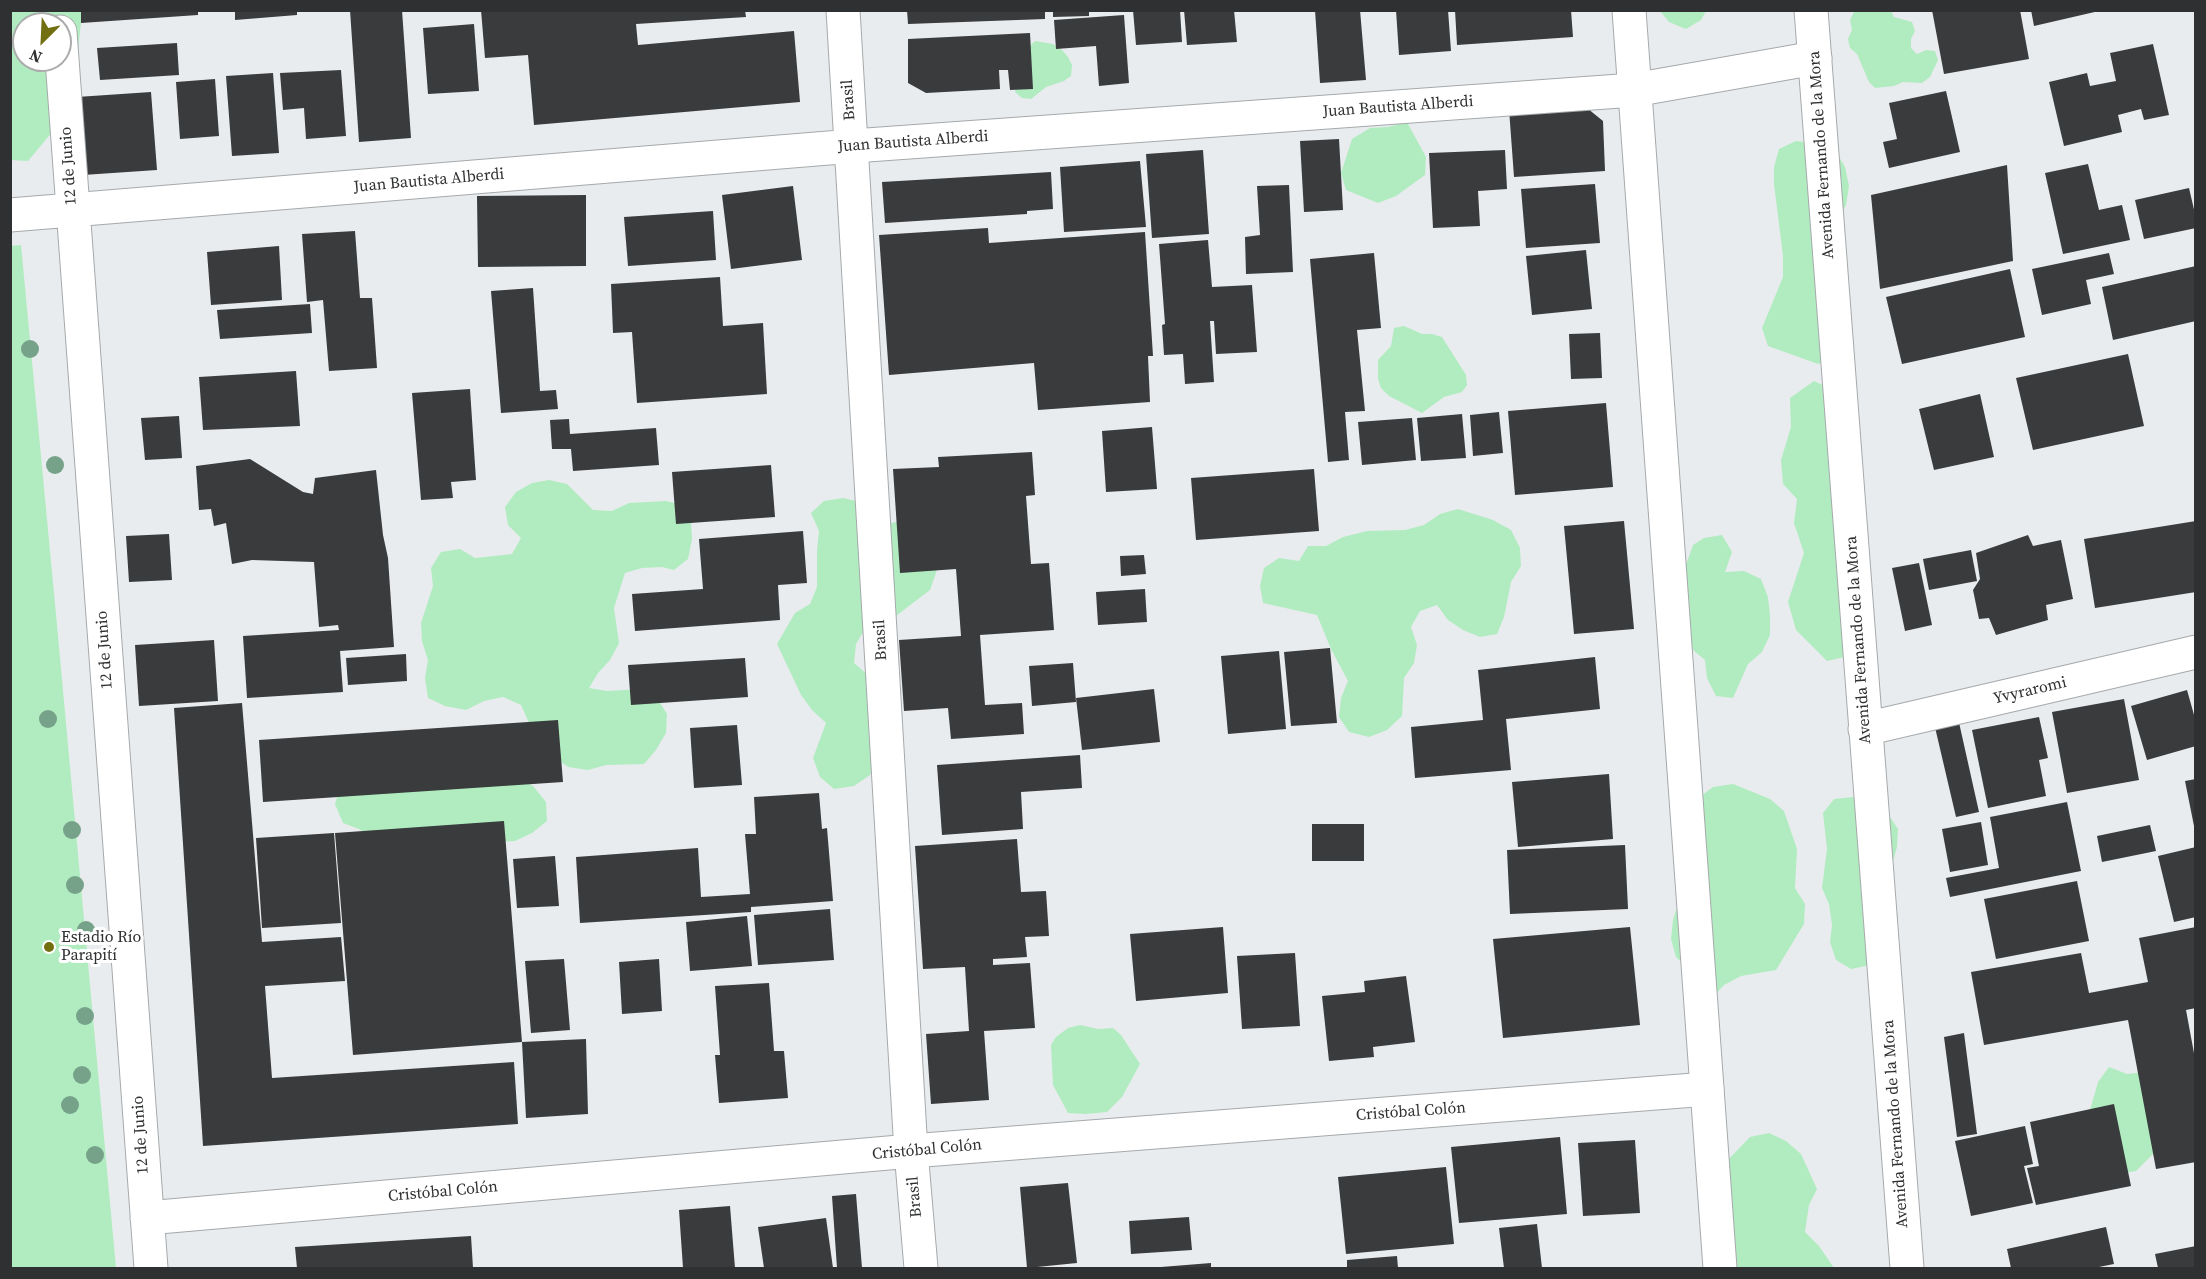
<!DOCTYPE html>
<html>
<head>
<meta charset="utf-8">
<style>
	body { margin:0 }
	#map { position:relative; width:2206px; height:1279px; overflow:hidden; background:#e9ecee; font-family:"Source Serif 4",serif }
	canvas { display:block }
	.frame { position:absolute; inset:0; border:12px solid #2f3031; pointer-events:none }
	.north { position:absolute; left:12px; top:12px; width:60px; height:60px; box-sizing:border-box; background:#fff; border:2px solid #acacad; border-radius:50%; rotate:204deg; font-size:16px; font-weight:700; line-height:24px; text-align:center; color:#2f3031 }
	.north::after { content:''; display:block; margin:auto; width:21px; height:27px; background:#726f11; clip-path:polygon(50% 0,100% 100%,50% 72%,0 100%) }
</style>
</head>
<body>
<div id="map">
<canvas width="2206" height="1279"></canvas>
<div class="frame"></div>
<div class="north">N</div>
</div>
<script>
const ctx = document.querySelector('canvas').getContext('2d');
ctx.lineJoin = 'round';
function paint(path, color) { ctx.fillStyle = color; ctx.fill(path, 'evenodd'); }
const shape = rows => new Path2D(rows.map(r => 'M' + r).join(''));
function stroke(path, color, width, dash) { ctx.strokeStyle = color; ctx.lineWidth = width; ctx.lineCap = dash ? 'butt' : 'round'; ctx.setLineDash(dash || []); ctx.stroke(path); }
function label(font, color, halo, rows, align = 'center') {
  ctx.font = font + ' "Source Serif 4",serif'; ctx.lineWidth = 6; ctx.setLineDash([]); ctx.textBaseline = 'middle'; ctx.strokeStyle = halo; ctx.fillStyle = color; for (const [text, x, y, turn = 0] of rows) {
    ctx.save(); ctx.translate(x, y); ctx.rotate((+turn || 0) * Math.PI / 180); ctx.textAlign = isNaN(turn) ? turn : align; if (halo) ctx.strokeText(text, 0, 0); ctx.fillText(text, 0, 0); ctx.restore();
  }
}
paint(shape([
	[10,11,81,11,81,23,73,96,53,131,28,161,11,160],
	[24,24,60,24,60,60,24,60],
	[1660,11,1706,11,1701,20,1686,29,1669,22],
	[1859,11,1891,11,1894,17,1912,22,1915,31,1911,39,1911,48,1917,54,1926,50,1935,51,1938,60,1930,77,1922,83,1903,82,1894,86,1875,88,1869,82,1857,54,1850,48,1848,39,1852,30,1850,20,1854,12],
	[1035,41,1053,44,1062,50,1068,57,1072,65,1071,76,1064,81,1046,87,1031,99,1022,98,1015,92,1017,83,1029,47],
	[1407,122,1426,157,1425,175,1396,196,1378,203,1346,190,1341,173,1352,139,1370,128,1388,127],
	[1796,141,1815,143,1835,150,1845,167,1849,186,1846,205,1828,236,1835,357,1818,364,1768,346,1762,328,1783,277,1783,256,1774,184,1774,167,1779,149],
	[21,245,57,625,116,1268,11,1268,10,246],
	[1404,326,1422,334,1432,334,1442,337,1466,375,1467,385,1462,392,1444,397,1422,413,1389,396,1381,388,1378,379,1378,360,1391,346,1394,328],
	[1814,381,1848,397,1849,656,1827,661,1796,630,1788,602,1804,553,1794,523,1797,499,1783,484,1781,460,1791,427,1790,398],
	[549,480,567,484,593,510,612,511,629,503,666,501,682,505,691,521,692,539,688,559,674,570,662,567,642,568,625,573,614,608,619,643,610,660,598,673,589,688,607,691,642,689,657,698,667,714,666,733,656,750,644,764,606,765,588,770,568,767,552,755,529,723,521,705,503,697,484,701,466,710,445,706,428,698,425,678,428,660,422,641,421,623,433,586,431,568,441,552,460,549,475,558,512,554,521,538,508,525,505,507,516,492,532,483],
	[843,498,861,502,892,523,909,519,937,570,930,590,884,625,865,629,856,644,854,663,868,675,872,722,870,740,876,758,870,775,854,786,834,789,820,777,813,758,826,723,812,710,801,695,777,644,795,613,810,604,817,587,817,551,819,531,811,513,824,501],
	[1458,509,1493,520,1511,530,1520,548,1521,566,1511,582,1504,617,1497,634,1480,637,1463,630,1448,620,1437,605,1420,611,1411,627,1417,645,1414,663,1404,678,1402,716,1387,730,1369,737,1349,732,1339,717,1341,698,1348,681,1331,649,1317,615,1263,603,1260,586,1264,568,1279,558,1299,561,1308,546,1326,546,1343,537,1367,531,1405,530,1424,525,1440,514],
	[1722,535,1732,552,1725,572,1744,571,1761,579,1768,597,1770,615,1770,635,1762,652,1748,664,1733,698,1716,696,1707,678,1705,660,1694,651,1686,635,1678,572,1687,562,1693,545,1704,538],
	[345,770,516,776,533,786,546,802,547,821,532,833,515,841,389,848,359,829,343,823,335,804],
	[1733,784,1770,799,1784,811,1797,849,1795,888,1805,904,1804,924,1776,970,1741,976,1724,985,1711,999,1690,970,1676,957,1671,939,1673,920,1684,885,1697,799,1713,787],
	[1853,797,1888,814,1898,829,1897,847,1892,865,1893,903,1898,916,1893,935,1870,965,1851,969,1836,960,1830,942,1832,925,1829,904,1822,888,1827,849,1823,813,1834,799],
	[1080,1025,1098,1029,1113,1028,1121,1035,1140,1064,1122,1097,1107,1112,1086,1114,1068,1113,1053,1085,1051,1045,1056,1037,1068,1028],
	[2109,1067,2127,1074,2145,1072,2163,1144,2136,1171,2118,1174,2082,1138,2098,1082],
	[1769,1133,1786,1141,1801,1154,1817,1189,1809,1205,1805,1232,1819,1246,1834,1268,1703,1268,1703,1257,1723,1165,1750,1137]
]), '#b0ecc0');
paint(shape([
	[81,10,198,10,198,15,81,23],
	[235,10,297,10,297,15,235,20],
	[350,10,402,10,411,138,359,142],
	[481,10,745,10,746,17,636,24,638,45,794,31,800,102,534,125,528,55,485,58],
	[907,10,1045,10,1045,19,908,24],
	[1053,10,1089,10,1089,16,1053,17],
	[1133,10,1180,10,1182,42,1136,45],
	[1184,10,1234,10,1237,42,1187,45],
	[1315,10,1360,10,1366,80,1320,83],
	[1396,10,1448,10,1451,51,1399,55],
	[1455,10,1571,10,1573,37,1457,45],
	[1932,10,2020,10,2029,59,1944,74],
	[2031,10,2099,10,2099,11,2034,26],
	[1124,15,1129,83,1099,86,1096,46,1056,49,1054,20],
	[474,24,479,91,428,94,423,28],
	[1030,33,1033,89,1010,90,1008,70,999,70,1000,89,926,93,908,83,908,39],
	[177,43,179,75,100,80,97,48],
	[2153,44,2169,115,2144,120,2141,109,2118,115,2122,132,2064,146,2049,82,2087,73,2090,86,2116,81,2110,53],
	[341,70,346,136,306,139,304,108,283,110,280,73],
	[273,73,279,153,232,156,226,76],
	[215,79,219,136,180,139,176,82],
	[1946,91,1960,152,1889,168,1883,142,1897,139,1889,103],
	[151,92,157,170,83,175,77,97],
	[1582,104,1603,121,1605,171,1514,177,1509,109],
	[1339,139,1343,210,1304,212,1300,141],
	[1203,150,1209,234,1152,238,1146,154],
	[1505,150,1507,189,1478,191,1480,226,1433,228,1429,153],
	[1140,161,1146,227,1064,232,1060,167],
	[2088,164,2099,210,2122,205,2130,240,2063,254,2045,173],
	[2007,165,2013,261,1880,289,1871,195],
	[1051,172,1053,209,1027,211,1027,214,885,223,882,182],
	[1595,184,1600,243,1526,248,1521,189],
	[1289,185,1293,272,1246,274,1245,237,1260,235,1257,186],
	[793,186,802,260,731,269,722,195],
	[2189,188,2196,218,2196,228,2144,239,2135,200],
	[586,195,586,266,478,267,477,196],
	[713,211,716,260,628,266,624,217],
	[988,228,989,243,1145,232,1153,356,1148,356,1150,402,1038,410,1034,363,889,375,879,235],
	[355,231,360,298,372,298,377,368,329,371,323,300,307,302,302,234],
	[1208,240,1212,287,1252,285,1257,352,1216,354,1214,321,1210,321,1214,382,1185,384,1183,354,1164,355,1162,325,1165,324,1159,244],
	[279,246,282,300,211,305,207,252],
	[1586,250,1592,309,1532,315,1526,256],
	[1374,253,1381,328,1357,330,1365,411,1345,412,1349,460,1328,462,1310,259],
	[2109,253,2114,274,2086,280,2091,304,2042,315,2032,269],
	[2196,266,2196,321,2113,340,2102,287],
	[2010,269,2025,337,1902,364,1886,297],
	[720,277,723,326,763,323,767,394,637,403,632,332,613,333,611,284],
	[533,288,540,391,556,390,558,409,501,413,491,291],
	[310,304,312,333,220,339,217,310],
	[1600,333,1602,378,1571,379,1569,334],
	[2128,354,2144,426,2033,450,2016,378],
	[296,371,300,426,203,430,199,377],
	[470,389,476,480,451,482,453,498,421,500,412,393],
	[1980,394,1994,457,1934,470,1919,409],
	[1606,403,1613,487,1515,495,1508,411],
	[1499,412,1503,453,1473,456,1470,415],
	[1462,414,1466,458,1421,461,1417,418],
	[179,416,182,458,145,460,141,418],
	[1412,418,1416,460,1362,465,1358,422],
	[569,419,570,434,656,428,659,465,573,471,571,449,552,449,550,420],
	[1152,427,1157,489,1106,492,1102,431],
	[1032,452,1035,495,1026,496,1031,564,1049,563,1054,630,980,635,985,705,1022,703,1024,734,951,739,948,708,904,711,899,640,961,636,956,569,900,573,893,469,939,467,938,457],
	[250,459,303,492,313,494,315,478,376,470,383,535,388,558,394,647,340,651,343,692,247,698,243,636,339,630,338,625,319,627,314,562,252,560,232,564,226,523,214,526,211,509,199,510,196,466],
	[771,465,775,517,676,524,672,472],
	[1314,469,1319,531,1196,540,1191,478],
	[1624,521,1634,629,1574,634,1564,526],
	[2196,521,2196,592,2095,608,2084,539],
	[803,531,807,583,778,585,780,620,635,631,632,594,703,589,699,539],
	[169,534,172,580,129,582,126,536],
	[2028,535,2033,546,2061,540,2073,599,2046,605,2048,620,1996,635,1989,618,1979,619,1973,590,1980,579,1976,553],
	[1971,550,1977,581,1929,590,1923,559],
	[1144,555,1146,574,1121,576,1120,556],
	[1919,563,1932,625,1905,631,1892,568],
	[1145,589,1147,622,1098,625,1096,592],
	[214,640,218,701,139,706,135,645],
	[1330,648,1337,723,1291,726,1284,652],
	[1279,651,1286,729,1228,734,1221,656],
	[406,654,407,681,348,685,346,658],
	[1595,657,1600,709,1506,719,1511,770,1415,778,1411,727,1483,720,1478,670],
	[745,658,748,697,631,705,628,665],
	[1073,663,1076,702,1032,706,1029,666],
	[1154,689,1160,742,1082,750,1076,698],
	[2187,690,2196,722,2196,746,2147,760,2131,706],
	[2124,699,2139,780,2067,793,2052,712],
	[242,703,262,942,341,937,345,981,265,986,272,1078,514,1062,518,1124,203,1146,174,708],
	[2039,717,2048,758,2039,760,2046,796,1988,808,1972,730],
	[1958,718,1979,812,1956,817,1934,723],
	[558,720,563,782,263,802,259,740],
	[737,725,742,785,694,788,690,728],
	[1080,755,1082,788,1021,792,1023,829,942,835,937,765],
	[1609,774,1613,839,1518,847,1512,782],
	[2196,779,2196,826,2194,826,2185,781],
	[819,793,822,829,827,828,833,901,751,907,751,912,580,923,576,857,698,848,701,897,750,894,745,834,756,834,754,797],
	[2067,802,2081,871,1950,897,1946,878,1999,868,1990,817],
	[504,821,522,1042,353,1055,335,833],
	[1981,822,1988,865,1950,872,1942,829],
	[1312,824,1364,824,1364,861,1312,861],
	[2150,825,2156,851,2102,862,2097,836],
	[334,833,341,923,262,928,256,838],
	[1017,839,1021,892,1046,891,1049,936,1025,937,1027,957,993,959,993,965,1030,963,1035,1028,984,1031,989,1100,931,1104,926,1034,969,1031,965,967,923,969,915,846],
	[1625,845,1628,909,1510,914,1507,850],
	[2196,847,2196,917,2174,922,2158,856],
	[555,856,559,906,517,908,513,859],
	[2077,881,2089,941,1996,959,1984,899],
	[830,909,834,960,758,965,754,915],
	[747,916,752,966,690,971,686,922],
	[1223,927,1228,993,1136,1001,1130,934],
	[1630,927,1640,1025,1503,1038,1493,939],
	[2196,927,2196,1008,2186,1010,2196,1064,2196,1162,2156,1169,2128,1020,1984,1045,1971,972,2081,953,2089,993,2148,982,2139,938],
	[1295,953,1300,1026,1242,1029,1237,956],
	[564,959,570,1030,531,1033,525,961],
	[659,959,662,1011,622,1014,619,962],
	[1406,976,1415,1042,1373,1047,1374,1057,1329,1061,1322,996,1365,992,1364,981],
	[769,983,774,1051,784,1051,788,1098,719,1103,715,1055,720,1055,715,986],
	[1964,1033,1977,1134,1957,1137,1944,1037],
	[586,1039,588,1114,526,1118,522,1042],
	[2114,1104,2131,1186,2036,1205,2027,1168,2039,1166,2030,1122],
	[2025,1126,2033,1164,2024,1166,2033,1203,1971,1216,1955,1141],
	[1560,1137,1567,1214,1459,1223,1451,1147],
	[1635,1140,1640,1213,1583,1216,1578,1143],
	[1446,1167,1454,1244,1346,1254,1338,1177],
	[1068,1183,1077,1263,1027,1268,1020,1187],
	[856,1194,862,1268,837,1268,832,1196],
	[730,1206,735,1268,683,1268,679,1210],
	[1189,1217,1192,1250,1131,1254,1129,1221],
	[826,1218,833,1268,764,1268,758,1227],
	[1537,1224,1542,1268,1504,1268,1499,1228],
	[2106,1227,2114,1264,2094,1268,2011,1268,2007,1249],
	[471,1236,473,1268,297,1268,295,1247],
	[2196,1246,2196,1268,2158,1268,2155,1254],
	[1397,1256,1398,1268,1347,1268,1347,1260],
	[1211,1263,1211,1268,1161,1268,1161,1267]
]), '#393b3d');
const minor = shape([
	[843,10,911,1151,921,1268],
	[60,32,151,1268],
	[10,215,853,146,1634,90,1815,58],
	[1865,729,2196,652],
	[147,1218,911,1151,1707,1089]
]);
const major = shape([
	[1629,10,1720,1268],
	[1811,10,1907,1268]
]);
stroke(minor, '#a6a9ab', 35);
stroke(major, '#a6a9ab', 35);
stroke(minor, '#fff', 33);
stroke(major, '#fff', 33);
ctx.fillStyle = '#77a28a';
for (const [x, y] of [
	[30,349],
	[55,465],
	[48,719],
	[72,830],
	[75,885],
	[86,930],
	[85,1016],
	[82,1075],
	[70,1105],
	[95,1155]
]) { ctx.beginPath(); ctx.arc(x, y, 9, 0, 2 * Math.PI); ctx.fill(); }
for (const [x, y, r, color] of [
	[49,947,6,"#726f11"]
]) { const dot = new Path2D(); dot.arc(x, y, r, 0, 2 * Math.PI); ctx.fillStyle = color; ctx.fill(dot); stroke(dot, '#fff', 2); }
label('16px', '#2f3031', '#fff', [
	["Brasil",849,100,-94],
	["Juan Bautista Alberdi",1398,107,-4],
	["Juan Bautista Alberdi",913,142,-4],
	["Avenida Fernando de la Mora",1822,155,-94],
	["12 de Junio",69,166,-94],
	["Juan Bautista Alberdi",429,181,-5],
	["Brasil",881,640,-93],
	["Avenida Fernando de la Mora",1859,640,-94],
	["12 de Junio",105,650,-94],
	["Yvyraromi",2030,691,-13],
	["Cristóbal Colón",1411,1112,-4],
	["Avenida Fernando de la Mora",1896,1124,-94],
	["12 de Junio",141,1135,-94],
	["Cristóbal Colón",927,1150,-5],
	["Cristóbal Colón",443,1192,-5],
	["Brasil",915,1197,-95]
]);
label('16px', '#2f3031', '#fff', [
	["Estadio Río",61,938],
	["Parapití",61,956]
], 'left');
</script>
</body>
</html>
